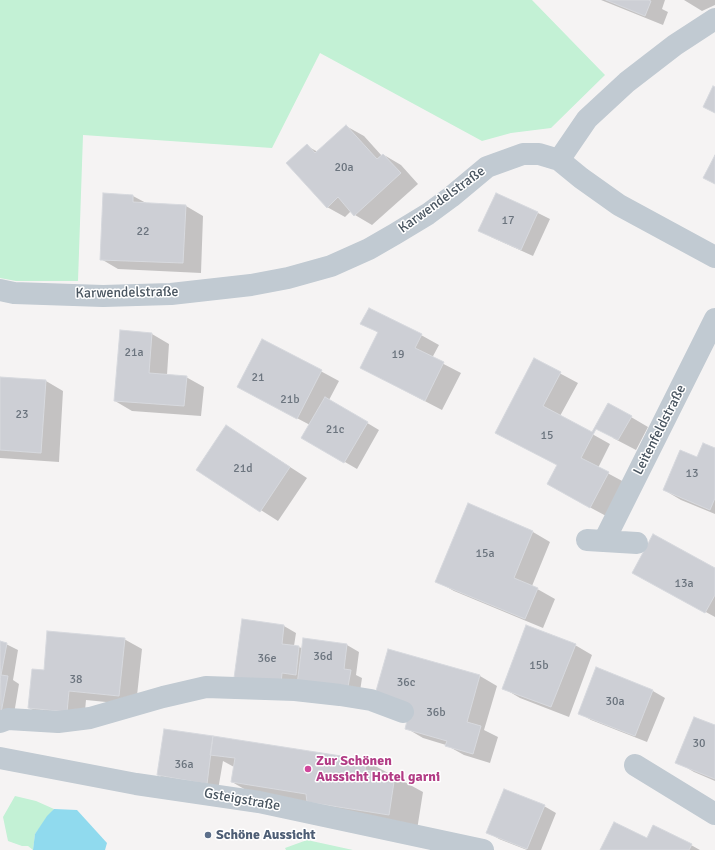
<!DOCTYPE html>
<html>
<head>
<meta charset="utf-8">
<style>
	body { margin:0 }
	canvas { display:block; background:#f5f3f3 }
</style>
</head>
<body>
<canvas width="715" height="850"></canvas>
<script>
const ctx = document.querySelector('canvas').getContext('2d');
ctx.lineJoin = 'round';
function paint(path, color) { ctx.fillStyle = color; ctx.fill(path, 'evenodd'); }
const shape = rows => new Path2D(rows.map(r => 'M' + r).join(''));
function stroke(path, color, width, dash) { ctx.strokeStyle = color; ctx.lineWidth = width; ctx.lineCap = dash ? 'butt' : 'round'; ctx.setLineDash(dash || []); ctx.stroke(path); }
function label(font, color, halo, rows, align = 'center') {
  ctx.font = font + ' Signika,sans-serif'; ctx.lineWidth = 3; ctx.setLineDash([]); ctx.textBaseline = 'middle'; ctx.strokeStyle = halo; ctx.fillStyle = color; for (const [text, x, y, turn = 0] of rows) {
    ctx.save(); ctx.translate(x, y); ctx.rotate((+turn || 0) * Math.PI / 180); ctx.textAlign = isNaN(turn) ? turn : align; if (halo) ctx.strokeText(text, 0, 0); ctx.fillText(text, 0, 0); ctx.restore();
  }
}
paint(shape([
	[0,0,532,0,605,75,551,128,511,133,482,141,320,53,272,148,83,135,78,281,16,281,0,278],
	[15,796,36,801,54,809,35,834,33,850,28,846,22,846,8,841,3,817],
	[307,840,353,850,286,850,285,848]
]), '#c3f1d5');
paint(shape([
	[54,809,77,810,107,843,105,850,33,850,35,834,47,816]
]), '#90daee');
paint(shape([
	[601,0,665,0,662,9,668,12,663,25],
	[684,0,715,0,715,5,702,11],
	[346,126,364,136,382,156,384,155,401,165,418,184,372,225,355,215,351,211,345,217,327,207,307,146,318,152],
	[104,194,133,196,148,204,186,206,203,216,201,273,118,269,101,259],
	[496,194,538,213,550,219,533,256,491,237,479,230],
	[362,323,421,335,439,345,432,358,461,373,442,410,361,368,379,333],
	[152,334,169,344,167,375,186,377,204,387,201,416,132,411,115,401],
	[263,340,339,381,329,400,379,430,357,469,302,437,310,425,238,387],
	[535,360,578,383,560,416,610,444,598,468,626,483,608,517,565,494,558,465,513,442],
	[0,378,46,381,63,391,59,462,0,458],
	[631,417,648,427,636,450,613,438],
	[227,426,307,478,278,521,198,470],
	[715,450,715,514,681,500,664,490],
	[468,505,533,532,550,542,532,586,555,599,543,628,454,591,436,581],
	[715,569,715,617,651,582],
	[243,621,284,626,296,633,294,646,302,648,304,639,347,645,359,652,356,675,362,678,359,698,294,679,292,690,247,684],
	[124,639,142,649,136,705,86,700,84,722,47,718,29,708,44,671],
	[0,642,6,644,18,650,13,680,19,684,13,720,0,717],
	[575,645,592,655,569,717,520,698,503,688],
	[389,650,480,676,497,686,484,730,498,737,490,763,464,755,446,745,423,738,406,728,410,712],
	[597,668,653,691,665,698,647,742,591,720,579,713],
	[715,726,715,781,694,772,677,762],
	[165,730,366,761,423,792,417,830,260,798,232,782,234,767,223,761,218,790,170,782,158,775],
	[544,806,556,813,541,850,527,850,499,839,487,832],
	[691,845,700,850,601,850]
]), '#0003');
const building = shape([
	[606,0,648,0,651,1,645,16,606,0],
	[713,86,715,87,715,113,703,107,713,86],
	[346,125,377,159,383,154,401,173,354,216,338,197,327,208,286,163,307,144,315,153,346,125],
	[715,155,715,184,703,178,715,155],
	[103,193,133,195,133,202,186,205,183,263,100,260,103,193],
	[496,193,538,212,521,250,478,231,496,193],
	[369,308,422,334,415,348,444,362,425,401,360,368,378,332,360,324,369,308],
	[120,330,152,333,149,373,187,376,184,406,114,401,120,330],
	[262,339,322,370,297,419,237,387,262,339],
	[534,358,561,372,543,406,592,432,608,403,632,416,618,440,596,429,581,458,609,472,590,508,547,484,557,465,495,433,534,358],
	[0,377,46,380,41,453,0,450,0,377],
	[325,397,368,422,344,463,301,438,325,397],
	[226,425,290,467,260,512,196,470,226,425],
	[703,443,715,448,715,498,710,510,663,490,680,450,697,457,703,443],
	[468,503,533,531,514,578,538,588,525,619,435,582,468,503],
	[653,534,715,568,715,595,705,613,632,573,653,534],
	[242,619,284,625,282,644,299,646,296,675,282,673,281,684,234,678,242,619],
	[526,625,576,644,551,707,502,689,526,625],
	[47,631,125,638,119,696,69,691,67,712,28,708,32,669,44,670,47,631],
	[303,638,347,644,344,669,351,670,347,692,297,685,303,638],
	[0,641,7,643,1,675,8,676,1,713,0,641],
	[388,649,480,675,467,722,481,726,473,754,445,746,447,741,405,729,410,708,374,698,388,649],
	[596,667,653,690,635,736,578,714,596,667],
	[694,717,715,725,715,779,675,763,694,717],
	[164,729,213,736,207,784,157,775,164,729],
	[213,736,367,760,365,770,395,775,389,815,307,802,306,794,231,782,235,758,210,755,213,736],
	[504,789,545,805,527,849,486,833,504,789],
	[614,822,647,838,653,825,692,844,689,850,600,850,614,822]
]);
paint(building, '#cdcfd5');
stroke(building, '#d7d9de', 1);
stroke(shape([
	[559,160,587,119,627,82,675,45,715,19],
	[0,290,14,293,103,296,171,294,251,285,288,278,331,266,369,249,395,234,428,214,451,197,487,167,523,154,539,154,559,160,581,178,619,205,715,257],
	[587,540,637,543],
	[604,541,715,319],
	[0,722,8,719,58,722,90,718,163,697,206,687,295,690,340,695,371,700,403,712],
	[0,758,136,784,259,802,483,850],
	[635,765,715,814]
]), '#c1cad2', 22);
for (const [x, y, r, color] of [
	[308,769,4,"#d1479c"],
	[208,835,4,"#5c6f8a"]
]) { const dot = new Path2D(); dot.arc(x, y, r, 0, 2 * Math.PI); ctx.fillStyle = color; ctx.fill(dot); stroke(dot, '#fff', 1.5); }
label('12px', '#6b747e', null, [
	["20a",344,168],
	["17",508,221],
	["22",143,232],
	["21a",134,353],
	["19",398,355],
	["21",258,378],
	["21b",290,400],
	["23",22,415],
	["21c",335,430],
	["15",547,436],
	["21d",243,469],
	["13",692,474],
	["15a",485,554],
	["13a",684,584],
	["36d",323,657],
	["36e",267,659],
	["15b",539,666],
	["38",76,680],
	["36c",406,683],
	["30a",615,702],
	["36b",436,713],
	["30",699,744],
	["36a",184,765]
]);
label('14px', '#4a5661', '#fff', [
	["Karwendelstraße",442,200,-36],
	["Karwendelstraße",127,293,-1],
	["Leitenfeldstraße",660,430,-63],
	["Gsteigstraße",242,800,10]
]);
label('bold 14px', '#b23c85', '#fff', [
	["Zur Schönen",316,761],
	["Aussicht Hotel garni",316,777]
], 'left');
label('bold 14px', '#4e5e75', '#fff', [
	["Schöne Aussicht",216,835]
], 'left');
</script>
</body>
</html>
